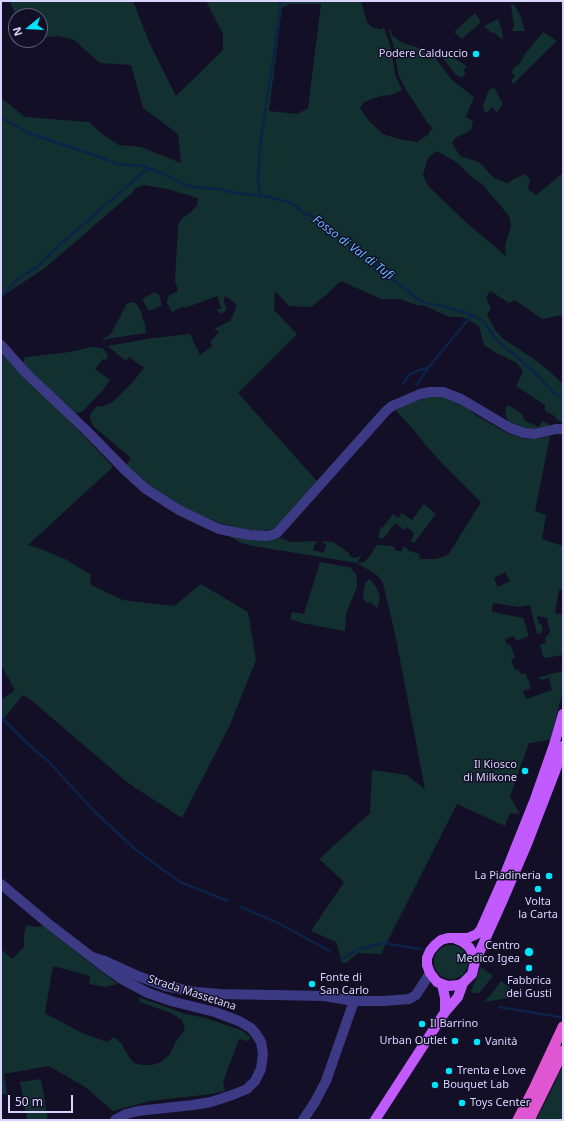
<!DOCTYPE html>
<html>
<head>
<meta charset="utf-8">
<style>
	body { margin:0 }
	#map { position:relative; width:564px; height:1121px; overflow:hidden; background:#130f26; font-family:"Noto Sans",sans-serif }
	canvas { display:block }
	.frame { position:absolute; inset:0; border:2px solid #d9d4ff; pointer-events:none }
	.north { position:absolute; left:8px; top:8px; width:40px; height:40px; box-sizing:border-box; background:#130f26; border:1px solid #625e7d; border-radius:50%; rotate:252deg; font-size:11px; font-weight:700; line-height:16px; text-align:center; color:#d9d4ff }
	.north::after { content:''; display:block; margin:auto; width:14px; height:18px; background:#00e5ff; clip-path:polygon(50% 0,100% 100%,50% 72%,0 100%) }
	.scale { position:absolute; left:8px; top:1095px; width:65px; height:18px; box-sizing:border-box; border:2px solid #d9d4ff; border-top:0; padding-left:5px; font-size:12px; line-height:14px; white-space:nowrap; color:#d9d4ff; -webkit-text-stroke:3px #130f26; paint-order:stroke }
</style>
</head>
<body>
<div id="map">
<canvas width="564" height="1121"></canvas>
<div class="frame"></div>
<div class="north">N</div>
<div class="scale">50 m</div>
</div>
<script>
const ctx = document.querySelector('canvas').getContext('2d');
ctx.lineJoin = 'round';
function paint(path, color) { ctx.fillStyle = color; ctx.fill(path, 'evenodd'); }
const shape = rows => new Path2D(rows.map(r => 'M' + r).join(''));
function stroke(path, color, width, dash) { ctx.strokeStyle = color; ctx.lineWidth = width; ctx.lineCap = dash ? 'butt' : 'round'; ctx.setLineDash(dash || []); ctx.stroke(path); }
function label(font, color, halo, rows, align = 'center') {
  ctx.font = font + ' "Noto Sans",sans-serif'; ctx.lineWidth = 3; ctx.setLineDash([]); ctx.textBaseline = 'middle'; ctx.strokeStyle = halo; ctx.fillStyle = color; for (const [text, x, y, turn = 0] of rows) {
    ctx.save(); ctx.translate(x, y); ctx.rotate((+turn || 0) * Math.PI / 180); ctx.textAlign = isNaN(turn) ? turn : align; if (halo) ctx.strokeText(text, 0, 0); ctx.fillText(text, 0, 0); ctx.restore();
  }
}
paint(shape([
	[10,1,133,1,150,44,176,96,223,50,223,34,206,1,361,1,367,22,373,28,381,29,384,27,391,48,395,74,402,90,391,95,381,96,364,102,360,108,368,120,383,134,399,139,417,142,429,134,429,132,433,128,429,125,405,88,398,74,394,47,389,31,390,29,392,35,401,42,409,45,430,51,451,79,461,87,474,97,466,117,473,121,471,130,455,138,452,143,460,156,479,162,494,178,507,183,524,174,530,179,528,189,536,195,563,173,563,315,542,319,515,300,509,303,490,291,486,298,491,308,487,315,496,331,502,338,534,359,548,370,563,384,563,422,559,421,553,415,545,411,545,405,516,386,523,372,517,363,496,353,484,345,479,326,463,317,449,317,426,306,416,305,400,299,381,299,341,281,326,295,311,307,289,306,275,291,274,310,297,334,238,393,317,481,276,528,263,531,247,530,219,523,187,509,153,488,126,465,131,458,94,427,91,421,90,417,91,413,97,406,104,406,113,402,131,384,144,368,129,357,126,361,107,346,153,338,190,334,200,355,212,346,210,342,219,332,214,329,230,321,236,308,236,304,225,296,224,301,227,310,221,314,216,310,221,308,217,296,185,308,184,306,175,310,175,311,172,312,167,303,168,298,170,295,178,291,175,281,178,226,182,218,190,213,197,205,198,198,167,189,143,185,134,189,133,192,45,268,1,297,1,98,25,117,89,122,102,134,119,145,141,147,181,163,178,134,143,108,131,65,100,63,74,40,58,36,40,38,40,16,16,16],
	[290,4,321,4,308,108,297,114,269,111,282,7],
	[437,151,456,162,472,177,482,184,509,216,511,226,505,245,506,256,469,225,428,186,423,175,428,158],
	[512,4,515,6,520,15,525,31,512,31,514,25,511,6],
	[475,13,481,22,462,39,454,32],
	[498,19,502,31,503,40,493,32,491,33,484,26],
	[543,32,557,41,513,84,511,81,515,76,511,72,516,66,518,66,525,54],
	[438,52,456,59,467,66,463,71,466,73,462,78,455,74],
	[494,87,503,104,497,112,492,107,487,113,484,111,483,107,484,103,489,90],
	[155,292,159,295,162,305,149,311,142,299],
	[134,302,138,306,142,314,141,315,145,324,146,333,100,340,108,336,112,332,127,303],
	[91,347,102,348,106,352,108,357,106,360,103,359,95,369,110,380,103,390,82,412,77,413,73,412,23,364,25,357,70,352],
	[1,353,12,365,68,419,113,467,28,545,41,549,65,559,90,574,91,585,123,600,174,606,201,584,248,612,256,660,229,727,182,818,128,783,31,700,23,695,1,722,1,700,15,690,1,665],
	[443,396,458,401,477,416,509,434,526,439,537,439,550,436,535,511,546,515,542,539,563,546,563,590,559,589,555,613,563,615,563,655,546,658,543,657,540,644,546,643,545,638,550,632,547,618,538,616,537,617,539,623,541,624,543,629,541,633,537,634,530,605,518,607,493,603,492,612,523,618,529,636,516,641,514,636,505,639,507,645,510,644,515,658,511,660,515,670,518,669,521,674,525,673,531,686,530,689,523,691,526,699,552,690,549,678,540,680,539,677,563,671,563,689,551,740,529,743,510,796,520,814,510,813,505,826,457,804,381,954,358,953,346,963,341,962,339,951,336,942,311,931,344,882,319,859,370,813,372,770,407,775,425,789,395,634,383,583,377,575,357,563,253,546,241,543,227,535,262,539,281,538,291,542,316,541,313,550,324,553,326,544,322,543,324,541,333,542,349,553,350,556,355,558,361,556,357,563,365,562,377,545,392,546,395,548,396,551,402,551,403,546,410,551,419,554,420,559,436,559,448,555,481,502,440,461,424,443,412,428,395,410,406,404,427,397],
	[505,572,510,581,498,587,494,578],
	[508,405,522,414,525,421,539,427,542,421,547,423,549,425,549,427,540,430,524,428,508,423,505,410],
	[424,504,436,514,415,542,411,542,414,533,407,527,404,530,395,523,384,538,378,538,381,527,382,528,393,514,398,518,402,513,412,520],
	[320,562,348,567,351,568,356,574,357,580,357,587,346,614,345,631,302,623,290,619,292,612,304,614],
	[370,579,376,587,380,596,379,602,377,608,370,602,368,604,364,600,363,596,365,583],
	[26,925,36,927,43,926,98,969,118,984,105,987,89,984,90,976,53,966,45,1013,82,1033,107,1042,114,1037,121,1043,129,1057,134,1063,141,1065,152,1065,161,1062,170,1054,176,1041,185,1030,182,1020,171,1013,140,1002,138,997,186,1014,206,1018,243,1031,251,1038,247,1041,239,1039,223,1082,225,1091,212,1094,150,1101,113,1111,85,1087,49,1066,4,1074,7,1094,1,1095,1,949,12,959,24,947,24,935],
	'434 962a17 17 0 1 1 34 0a17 17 0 1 1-34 0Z',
	[481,967,493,976,479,993,473,993,471,991],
	[501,981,521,996,484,1002,493,992],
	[563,1065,563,1120,536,1120,545,1103],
	[41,1079,48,1120,27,1120,20,1082]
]), '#12302f');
stroke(shape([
	[1,117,26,132,94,155,117,164,144,166,166,175,181,183,193,187,219,189,236,193,266,196,288,202,293,204,304,214,308,214,314,217,323,226,330,228,334,233,355,250,366,258,398,284,419,300,425,303,443,306,469,314,476,317,483,321,496,339,533,371,554,393,559,397,563,398],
	[260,196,258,177,261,139,279,20,280,1],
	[3,295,18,279,38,266,63,242,148,168],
	[403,383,410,374,417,371,427,368],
	[417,385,428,368,472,315],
	[1,717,29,745,49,762,93,810,136,850,180,882,228,901],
	[241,907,276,922,330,951],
	[342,958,344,958,359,949,383,943,420,949],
	[499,1007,560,1017,563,1016],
	[559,1048,563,1044]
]), '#0c2248', 2.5);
stroke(shape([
	[1,345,25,372,86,430,127,472,146,489,179,510,206,523,219,529,249,535,268,536,277,533,386,411,392,406,420,394,430,392,443,392,461,399,510,428,524,433,535,434,556,429,563,429],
	[92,957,105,961,138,976,165,986,196,992,220,994,324,996,354,1001,384,1001,409,999,416,995,430,973],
	[303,1120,315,1102,326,1081,354,1001]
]), '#3d3a85', 10);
stroke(shape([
	[1,884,50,925,106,968,120,978,148,993,171,1001,215,1012,239,1021,251,1028,256,1034,261,1042,263,1054,261,1069,255,1081,247,1089,235,1094,211,1102,193,1105,138,1111,126,1114,115,1120]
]), '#3d3a85', 10);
stroke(shape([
	[563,714,554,745,535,799,501,884,481,929,477,934,468,938,448,938,441,940,435,945,430,951,427,958,427,965,430,973,437,982,442,984,448,986,459,985,463,983,472,974,475,962,502,902,527,844,556,769,563,746],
	[456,939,463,942,469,947,473,954,475,962],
	[442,984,445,998,445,1012],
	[375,1120,445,1012,458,997,463,983]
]), '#c25bff', 10);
stroke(shape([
	[518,1120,534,1089,563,1027],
	[529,1120,563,1051]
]), '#e055d1', 11);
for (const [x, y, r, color] of [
	[476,54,4,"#00e5ff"],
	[525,771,4,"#00e5ff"],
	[549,876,4,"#00e5ff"],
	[538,889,4,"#00e5ff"],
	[529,952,5,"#00e5ff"],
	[529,968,4,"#00e5ff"],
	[312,984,4,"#00e5ff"],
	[422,1024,4,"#00e5ff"],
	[455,1041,4,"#00e5ff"],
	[477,1042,4,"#00e5ff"],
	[449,1071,4,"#00e5ff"],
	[435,1085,4,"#00e5ff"],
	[462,1103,4,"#00e5ff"]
]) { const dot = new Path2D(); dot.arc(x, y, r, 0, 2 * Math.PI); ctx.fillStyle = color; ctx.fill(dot); stroke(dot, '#130f26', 1.5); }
label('11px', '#d9d4ff', '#130f26', [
	["Podere Calduccio",468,54,"right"],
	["Il Kiosco",517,765,"right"],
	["di Milkone",517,778,"right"],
	["La Piadineria",541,876,"right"],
	["Volta",538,902,"center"],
	["la Carta",538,915,"center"],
	["Centro",520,946,"right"],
	["Medico Igea",520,959,"right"],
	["Fonte di",320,978],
	["San Carlo",320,991],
	["Fabbrica",529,981,"center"],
	["dei Gusti",529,994,"center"],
	["Il Barrino",430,1024],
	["Urban Outlet",447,1041,"right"],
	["Vanità",485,1042],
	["Trenta e Love",457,1071],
	["Bouquet Lab",443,1085],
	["Toys Center",470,1103]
], 'left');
label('11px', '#d9d4ff', '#130f26', [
	["Strada Massetana",192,993,18]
]);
label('italic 12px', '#62b6ff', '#130f26', [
	["Fosso di Val di Tufi",353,248,37]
]);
</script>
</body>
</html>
